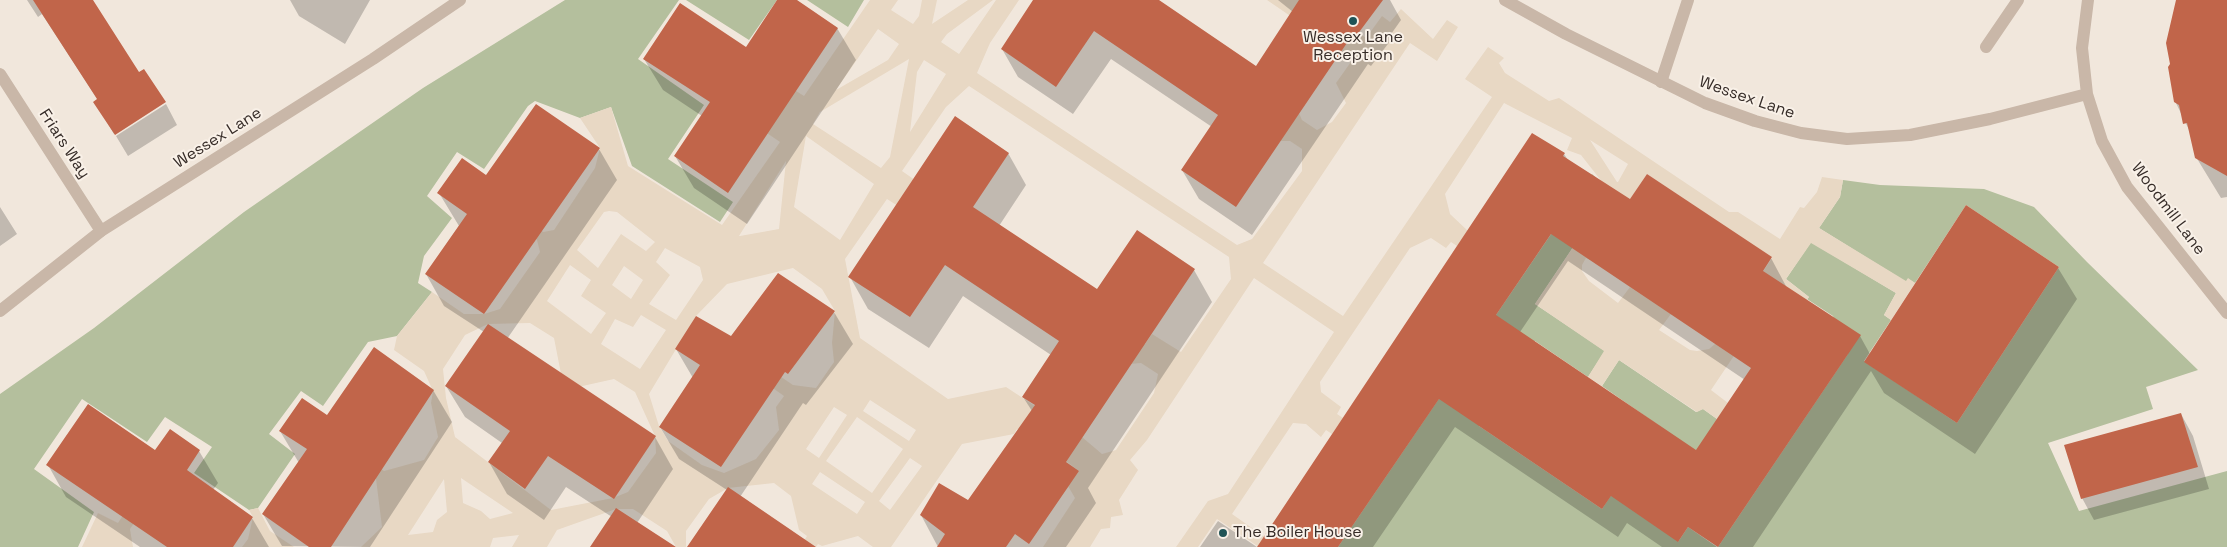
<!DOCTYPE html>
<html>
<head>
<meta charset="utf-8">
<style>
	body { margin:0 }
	canvas { display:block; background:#f1e7dc }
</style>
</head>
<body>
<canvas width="2227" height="547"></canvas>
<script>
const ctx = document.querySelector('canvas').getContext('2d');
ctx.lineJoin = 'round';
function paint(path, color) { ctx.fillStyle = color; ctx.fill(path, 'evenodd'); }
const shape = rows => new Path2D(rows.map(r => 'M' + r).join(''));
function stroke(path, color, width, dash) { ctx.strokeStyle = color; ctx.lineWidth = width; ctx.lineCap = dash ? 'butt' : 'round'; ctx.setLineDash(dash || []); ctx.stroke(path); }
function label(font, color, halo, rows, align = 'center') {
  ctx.font = font + ' "Space Grotesk",sans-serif'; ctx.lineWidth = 4; ctx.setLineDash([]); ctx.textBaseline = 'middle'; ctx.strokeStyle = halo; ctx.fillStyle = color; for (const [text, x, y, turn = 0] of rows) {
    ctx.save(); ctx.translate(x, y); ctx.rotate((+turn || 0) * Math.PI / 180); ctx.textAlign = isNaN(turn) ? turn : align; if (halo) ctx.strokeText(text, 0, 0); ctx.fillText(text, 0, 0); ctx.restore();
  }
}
paint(shape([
	[565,0,679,0,638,59,704,105,668,159,733,202,720,222,632,166,611,107,580,118,535,101,528,106,484,169,457,152,427,196,452,218,424,256,418,283,432,292,397,336,368,342,323,406,301,391,269,434,295,454,258,508,249,510,194,473,212,447,165,417,147,442,82,399,34,469,94,512,78,547,0,547,0,394,94,328,244,212,423,88],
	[686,0,777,0,749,40],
	[807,0,864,0,848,27],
	[1592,174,1610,192,1535,304,1605,351,1588,377,1535,341,1479,426,1602,509,1658,425,1602,386,1619,360,1696,412,1703,409,1717,419,1678,542,1688,527,1717,547,1338,547],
	[1843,180,1880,185,1984,189,2034,207,2087,262,2198,370,2146,387,2153,409,2048,443,2079,511,2227,471,2227,547,1718,547,1848,354,1833,316,1807,299,1809,297,1786,279,1811,242,1896,293,1884,315,1891,320,1864,361,1957,423,2059,267,1966,205,1915,283,1908,279,1906,282,1819,228,1840,197]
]), '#b4bf9d');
paint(shape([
	[870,0,898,0,891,10,913,24,919,16,922,0,937,0,932,24,968,0,993,0,947,34,941,42,959,54,996,0,1019,0,990,43,977,73,1237,245,1252,239,1302,171,1302,149,1290,141,1279,141,1299,113,1302,120,1317,130,1332,122,1346,103,1336,83,1353,59,1267,0,1299,0,1354,39,1359,33,1366,38,1382,16,1390,22,1401,9,1433,39,1447,20,1458,27,1437,61,1410,43,1263,263,1343,316,1492,97,1465,79,1488,47,1504,58,1499,63,1505,73,1549,101,1559,98,1729,212,1738,212,1780,239,1800,207,1804,208,1817,192,1822,177,1843,180,1840,197,1819,228,1906,281,1908,278,1915,283,1891,320,1884,315,1896,293,1811,243,1786,279,1809,297,1796,316,1779,289,1711,390,1728,403,1717,419,1703,409,1697,412,1619,360,1602,386,1588,377,1604,351,1535,304,1610,192,1581,155,1567,150,1572,138,1504,103,1445,194,1450,214,1468,231,1457,246,1451,242,1446,248,1431,238,1410,248,1320,382,1321,392,1341,407,1337,414,1343,418,1332,434,1326,430,1321,437,1306,424,1293,423,1232,514,1279,547,1259,547,1217,519,1198,547,1176,547,1208,501,1228,494,1334,332,1254,278,1147,440,1130,460,1138,470,1119,500,1123,515,1111,517,1110,528,1101,529,1090,547,1043,547,1075,498,1068,486,1079,471,1028,432,1017,429,1014,434,962,444,891,547,873,547,858,536,822,546,818,544,816,547,800,547,807,536,799,530,791,496,774,483,728,488,709,499,686,531,686,547,676,547,667,531,633,509,616,509,557,530,547,547,512,547,519,535,493,538,490,547,361,547,382,527,376,479,358,466,365,456,384,471,424,460,438,437,431,403,433,391,424,371,394,350,397,336,432,292,464,314,484,314,500,309,540,252,537,240,522,226,529,216,543,232,554,230,595,168,600,148,580,118,611,107,628,166,722,225,780,142,746,119,774,77,804,96],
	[878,29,899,44,888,60,836,90],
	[909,59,890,157,881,168,813,124,820,112],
	[924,60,946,74,910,132,917,72],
	[969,86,1229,257,1231,279,1181,352,1152,334,1145,344,1123,329,1130,364,1141,363,1158,374,1154,393,1116,450,1102,454,1082,437,1006,387,948,399,860,338,845,259,887,199,915,217,932,192,902,171,946,107],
	[806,136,874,184,840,240,794,207],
	[1590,140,1628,164,1618,182,1617,182],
	[786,161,779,229,740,236,739,236],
	[1647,174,1772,258,1715,344,1709,349,1697,351,1690,350,1659,330,1671,314,1630,287,1618,303,1589,281,1582,271,1582,265,1586,258,1590,260],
	[609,211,617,212,655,242,646,251,621,234,598,268,577,250,604,212],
	[665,248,700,267,703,280,676,320,649,304,670,275,656,262],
	[570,265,591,280,581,296,606,313,591,334,547,301],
	[624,266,643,280,631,299,612,285],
	[793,268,822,289,835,311,832,343,834,362,816,388,793,385,765,366,757,377,784,396,776,407,779,430,756,459,724,473,702,465,668,441,659,426,649,394,696,316,727,284],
	[641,315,666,330,640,369,601,344,615,319,633,327],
	[530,323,554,338,562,379,578,387,614,379,635,392,655,436,656,453,628,492,613,498,551,510,455,437,446,398,443,369,465,335,488,324],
	[870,400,916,430,909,441,863,411],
	[834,407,847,415,819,458,806,449],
	[857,417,903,449,872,493,826,461],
	[910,458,922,466,890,510,879,501],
	[820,472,865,502,857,514,812,484],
	[461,478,513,513,490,519,481,511,463,503],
	[444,479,447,512,437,520,433,532,408,535],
	[134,498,146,506,130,529,133,547,82,547,98,513,118,523],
	[258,508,270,531,294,547,242,547,248,539,253,517,249,510]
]), '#e8d8c4');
paint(shape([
	[27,0,92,0,139,74,164,102,114,134,95,102,98,100,42,14,38,17],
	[290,0,370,0,345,44,299,16],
	[779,0,794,0,837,28,856,60,747,224,694,188,675,156,702,116,663,90,644,59,747,49],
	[1035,0,1157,0,1256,67,1293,12,1278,0,1390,0,1401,20,1389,37,1391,40,1371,66,1368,64,1252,235,1199,199,1182,170,1212,127,1111,59,1073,114,1018,77,1002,49],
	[2178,0,2227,0,2227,197,2221,198,2196,157,2192,136,2175,101,2171,64],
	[166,104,177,125,128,156,116,136],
	[599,149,617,180,507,339,655,437,673,469,637,523,674,547,591,547,612,517,566,487,544,520,507,494,489,462,502,443,465,417,446,386,484,332,444,306,426,274,459,226,439,193,487,177],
	[1008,153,1026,185,999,226,1098,291,1194,270,1212,302,1088,488,1096,503,1066,547,938,547,921,515,968,502,1032,411,1023,397,1051,355,963,296,929,348,868,309,850,277],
	[1564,154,1568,160,1630,201,1647,175,1771,258,1787,288,1860,336,1870,354,2058,268,2077,299,1975,454,1884,393,1871,371,1753,547,1662,547,1627,523,1618,537,1455,427,1373,547,1259,547],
	[1568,261,1745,380,1697,452,1520,332],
	[0,207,17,234,0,246],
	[834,312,853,344,806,405,803,403,740,497,813,547,688,547,727,490,679,459,660,427,693,378,676,349],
	[433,390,452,422,370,547,282,546,263,514,299,463,280,431],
	[2181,414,2193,436,2209,489,2094,520,2082,498],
	[170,431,199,451,218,483,213,490,252,518,269,547,140,547,66,497,48,465,156,452],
	[1218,521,1257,547,1200,547]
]), '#0003');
paint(shape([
	[33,0,93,0,139,72,144,69,166,102,115,135,93,102,97,99],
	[777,0,797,0,838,28,728,193,674,156,710,102,643,59,680,3,746,47],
	[1033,0,1159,0,1256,66,1299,0,1383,0,1354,39,1351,37,1236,207,1181,170,1218,115,1094,31,1056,87,1001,49],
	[2176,0,2227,0,2227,176,2195,158,2187,123,2183,124,2179,105,2174,102,2168,67,2170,64,2166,43],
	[536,104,600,148,484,314,425,274,467,214,437,193,462,158,486,175],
	[955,116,1009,153,973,207,1097,289,1137,230,1195,269,1066,462,1079,471,1029,544,1015,534,1006,547,937,547,945,534,920,515,939,483,968,500,1035,405,1022,397,1059,341,945,265,910,317,848,277],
	[1532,133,1565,153,1563,156,1630,199,1647,174,1772,257,1763,271,1861,335,1718,547,1688,527,1678,542,1611,496,1602,509,1439,399,1338,547,1257,547],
	[1551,234,1751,368,1696,450,1496,315],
	[1966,205,2059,267,1957,423,1864,362],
	[778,273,835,311,788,374,785,372,721,467,659,427,700,365,675,349,696,316,731,336],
	[488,324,656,436,614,499,548,456,525,489,488,462,510,431,445,386],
	[374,347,434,390,331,547,309,547,262,514,307,449,279,431,302,398,327,415],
	[88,404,155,450,170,429,200,450,187,470,253,517,233,547,167,547,46,465],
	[2181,413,2198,467,2081,499,2064,445],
	[728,487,816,547,687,547],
	[616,508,676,547,590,547]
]), '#c1654a');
stroke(shape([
	[1986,47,2018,0],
	[1661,82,1688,0]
]), '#c9b7a8', 12);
stroke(shape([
	[0,74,101,231]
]), '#c9b7a8', 12);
stroke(shape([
	[1505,0,1566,34,1705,103,1755,121,1801,133,1847,139,1910,135,1990,119,2087,94],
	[2088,0,2082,48,2087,94,2102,141,2127,187,2227,313],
	[0,311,101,231,373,59,460,0]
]), '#c9b7a8', 12);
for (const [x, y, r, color] of [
	[1353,21,5,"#1f5356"],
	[1223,533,5,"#1f5356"]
]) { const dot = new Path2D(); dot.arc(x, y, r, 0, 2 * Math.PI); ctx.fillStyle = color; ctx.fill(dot); stroke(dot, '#f9f1e8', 2); }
label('16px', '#362c28', '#f9f1e8', [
	["Wessex Lane",1353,38],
	["Reception",1353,56],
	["The Boiler House",1233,533,"left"]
]);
label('16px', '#362c28', '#f9f1e8', [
	["Wessex Lane",1747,98,19],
	["Wessex Lane",218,138,-32],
	["Friars Way",64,144,57],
	["Woodmill Lane",2168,209,53]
]);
</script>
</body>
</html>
